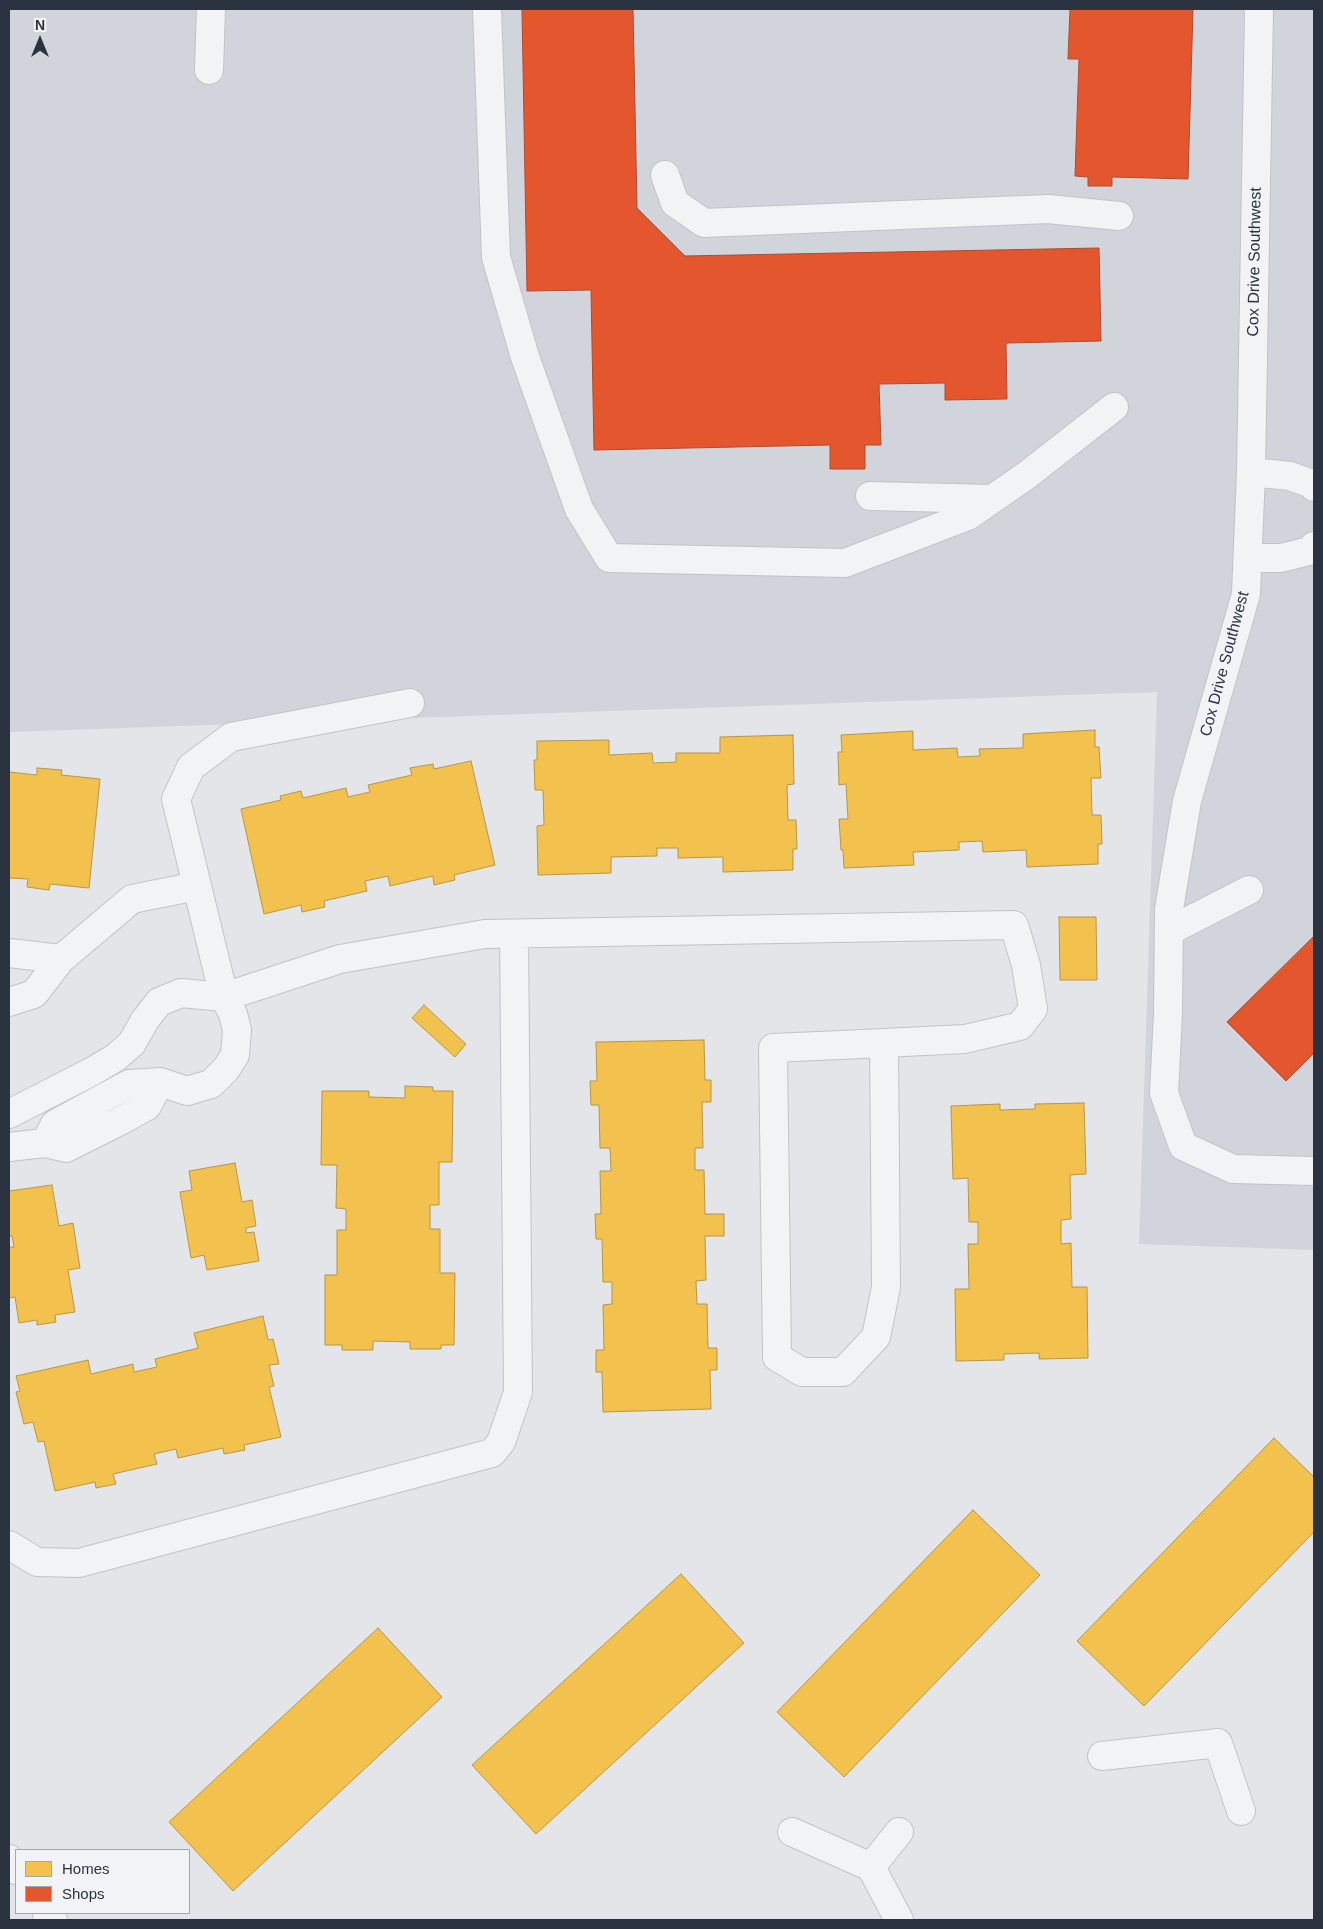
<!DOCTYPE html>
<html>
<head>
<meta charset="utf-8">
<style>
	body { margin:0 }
	#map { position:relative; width:1323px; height:1929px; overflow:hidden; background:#e3e5e8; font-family:Arial,sans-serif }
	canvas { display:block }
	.frame { position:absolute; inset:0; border:10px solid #2b3240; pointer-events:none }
	.legend { position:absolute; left:15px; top:1849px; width:175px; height:65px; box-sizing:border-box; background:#f1f3f7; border:1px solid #a2a6ae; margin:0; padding:6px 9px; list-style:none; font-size:15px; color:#2b3240 }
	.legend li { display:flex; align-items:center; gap:10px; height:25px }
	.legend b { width:25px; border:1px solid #a2a6ae }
	.north { position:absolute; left:15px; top:15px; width:50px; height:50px; -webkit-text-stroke:4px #f1f3f7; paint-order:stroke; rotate:0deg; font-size:14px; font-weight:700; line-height:20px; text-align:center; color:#2b3240 }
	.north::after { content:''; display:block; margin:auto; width:18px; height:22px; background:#2b3240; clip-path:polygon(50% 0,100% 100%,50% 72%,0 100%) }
</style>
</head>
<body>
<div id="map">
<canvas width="1323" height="1929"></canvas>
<div class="frame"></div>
<ul class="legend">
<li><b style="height:14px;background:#f2c14e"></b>Homes</li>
<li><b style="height:14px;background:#e4572e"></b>Shops</li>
</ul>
<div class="north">N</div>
</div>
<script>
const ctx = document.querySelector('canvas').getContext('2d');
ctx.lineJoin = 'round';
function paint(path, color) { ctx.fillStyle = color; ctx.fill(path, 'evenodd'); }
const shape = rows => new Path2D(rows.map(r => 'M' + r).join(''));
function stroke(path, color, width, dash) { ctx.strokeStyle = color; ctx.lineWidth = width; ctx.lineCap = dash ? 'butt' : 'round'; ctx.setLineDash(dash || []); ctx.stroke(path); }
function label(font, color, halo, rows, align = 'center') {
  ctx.font = font + ' Arial,sans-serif'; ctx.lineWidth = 5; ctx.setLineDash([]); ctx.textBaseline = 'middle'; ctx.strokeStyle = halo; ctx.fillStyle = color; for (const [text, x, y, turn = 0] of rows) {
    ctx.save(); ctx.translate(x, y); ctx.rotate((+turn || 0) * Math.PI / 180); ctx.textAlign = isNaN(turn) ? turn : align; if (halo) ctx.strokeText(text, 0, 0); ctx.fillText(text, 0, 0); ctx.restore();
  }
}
paint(shape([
	[9,9,1314,9,1314,1250,1139,1244,1157,692,9,732]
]), '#d2d4db');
const homes = shape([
	[1095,730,1095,747,1099,747,1101,778,1091,778,1092,815,1101,815,1102,844,1098,844,1098,864,1027,867,1026,850,983,852,982,841,959,842,959,850,913,852,914,865,844,868,843,850,841,850,839,819,848,819,846,784,839,785,838,752,842,752,841,735,913,731,913,750,957,748,958,757,980,756,979,749,1023,748,1023,734,1095,730],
	[793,735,794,784,787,785,788,820,796,820,797,849,793,849,793,870,723,872,723,857,678,858,678,848,657,848,657,856,611,857,611,873,538,875,537,826,544,825,543,790,535,790,534,760,537,760,537,741,609,740,609,755,652,753,653,763,676,762,676,753,720,753,720,737,793,735],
	[471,761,495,865,454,875,455,880,434,885,433,876,390,886,388,876,365,881,367,891,324,901,325,907,302,912,301,905,264,914,241,809,281,800,280,796,301,791,303,798,346,788,348,797,370,792,368,785,412,775,410,768,433,764,434,769,471,761],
	[37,768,62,770,61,775,100,779,89,888,50,884,49,890,27,887,28,879,9,878,9,772,37,775,37,768],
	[1059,917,1096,917,1097,980,1060,980,1059,917],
	[424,1005,466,1044,455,1057,412,1018,424,1005],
	[704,1040,705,1080,711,1080,711,1102,702,1102,703,1148,695,1148,695,1170,704,1170,705,1214,724,1214,724,1236,705,1236,706,1280,696,1281,697,1304,707,1304,708,1348,717,1348,717,1370,710,1370,711,1409,603,1412,602,1372,596,1372,596,1350,604,1350,603,1305,612,1304,612,1282,603,1282,602,1239,596,1239,595,1214,601,1214,600,1171,611,1171,610,1148,600,1148,599,1105,591,1105,590,1081,597,1081,596,1042,704,1040],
	[405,1086,433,1087,433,1091,453,1091,452,1162,439,1162,439,1205,430,1205,430,1229,440,1229,440,1273,455,1273,454,1345,441,1345,441,1349,410,1349,410,1342,373,1341,373,1350,342,1350,342,1345,325,1345,325,1275,337,1275,337,1230,346,1230,346,1209,336,1208,337,1165,321,1165,322,1091,369,1091,369,1097,405,1098,405,1086],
	[1084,1103,1086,1174,1070,1175,1071,1219,1061,1220,1061,1244,1071,1243,1072,1287,1087,1287,1088,1358,1039,1359,1039,1353,1004,1354,1004,1360,956,1361,955,1289,969,1289,968,1244,978,1244,978,1222,969,1222,968,1178,953,1179,951,1106,1000,1104,1000,1110,1035,1109,1035,1104,1084,1103],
	[235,1163,242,1202,252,1200,256,1226,246,1228,246,1233,254,1232,259,1261,207,1270,204,1255,191,1258,180,1192,192,1190,189,1171,235,1163],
	[52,1185,59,1226,73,1223,80,1268,68,1270,75,1312,55,1315,56,1322,37,1325,37,1320,19,1323,15,1297,9,1298,9,1247,14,1247,12,1236,9,1236,9,1191,52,1185],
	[263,1316,268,1340,273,1339,279,1364,269,1365,274,1386,269,1387,281,1437,244,1445,245,1450,224,1454,223,1448,178,1458,176,1449,154,1454,157,1464,113,1474,116,1484,96,1488,95,1482,55,1491,44,1441,38,1442,33,1422,24,1424,16,1392,20,1391,16,1376,88,1360,91,1374,133,1364,134,1372,157,1367,155,1359,198,1348,194,1333,263,1316],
	[1274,1438,1314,1477,1314,1532,1144,1706,1077,1641,1274,1438],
	[973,1510,1040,1575,844,1777,777,1712,973,1510],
	[681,1574,744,1643,536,1834,472,1765,681,1574],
	[378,1628,442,1697,233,1891,169,1822,378,1628]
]);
paint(homes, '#f2c14e');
stroke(homes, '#b6964a', 1);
const shops = shape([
	[522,9,633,9,637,208,685,256,1099,248,1101,341,1006,343,1007,399,945,400,945,383,879,384,881,445,865,445,865,469,830,469,830,445,594,450,591,290,527,291,522,9],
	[1070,9,1193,9,1188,179,1112,177,1112,186,1088,186,1088,177,1075,176,1079,59,1068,59,1070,9],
	[1314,936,1314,1053,1286,1081,1227,1022,1314,936]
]);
paint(shops, '#e4572e');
stroke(shops, '#ac4c33', 1);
const minor = shape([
	[487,9,496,257,525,357,579,509,609,558,845,563,968,516,1027,475,1114,407],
	[1259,9,1251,472,1246,594,1187,801,1169,909,1168,1013,1164,1093,1183,1146,1233,1169,1314,1171],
	[209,70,211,9],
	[665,175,675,203,704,223,1048,209,1119,216],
	[1251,472,1290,476,1312,484,1314,487],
	[870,496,992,499],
	[1248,558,1281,558,1309,551,1314,546],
	[1169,931,1249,890],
	[9,953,61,959],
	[9,1002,34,994,61,959,132,899,197,886],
	[9,1114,91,1072,115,1058,132,1043,145,1020,159,1002,181,993,224,997,340,959,485,934,1014,925,1026,965,1033,1009,1020,1026,965,1039,884,1043,773,1048,777,1357,802,1372,843,1372,876,1337,886,1287,884,1043],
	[45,1143,66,1148,120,1121,147,1106,160,1082],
	[9,1147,45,1143,55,1124,129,1084,160,1082,187,1091,211,1084,226,1069,235,1055,237,1030,233,1014,224,997,176,799,191,767,231,737,410,703],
	[9,1545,37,1562,79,1563,492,1453,501,1442,518,1392,514,934],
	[1102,1756,1218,1743,1241,1811],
	[792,1832,871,1867],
	[9,1859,16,1870],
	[47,1913,53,1920],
	[899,1920,871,1867,899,1832]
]);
stroke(minor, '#c1c3c6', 30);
stroke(minor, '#f2f3f5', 28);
label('16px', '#2b3240', '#f1f3f7', [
	["Cox Drive Southwest",1255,262,-89],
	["Cox Drive Southwest",1225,664,-75]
]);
</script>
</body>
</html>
